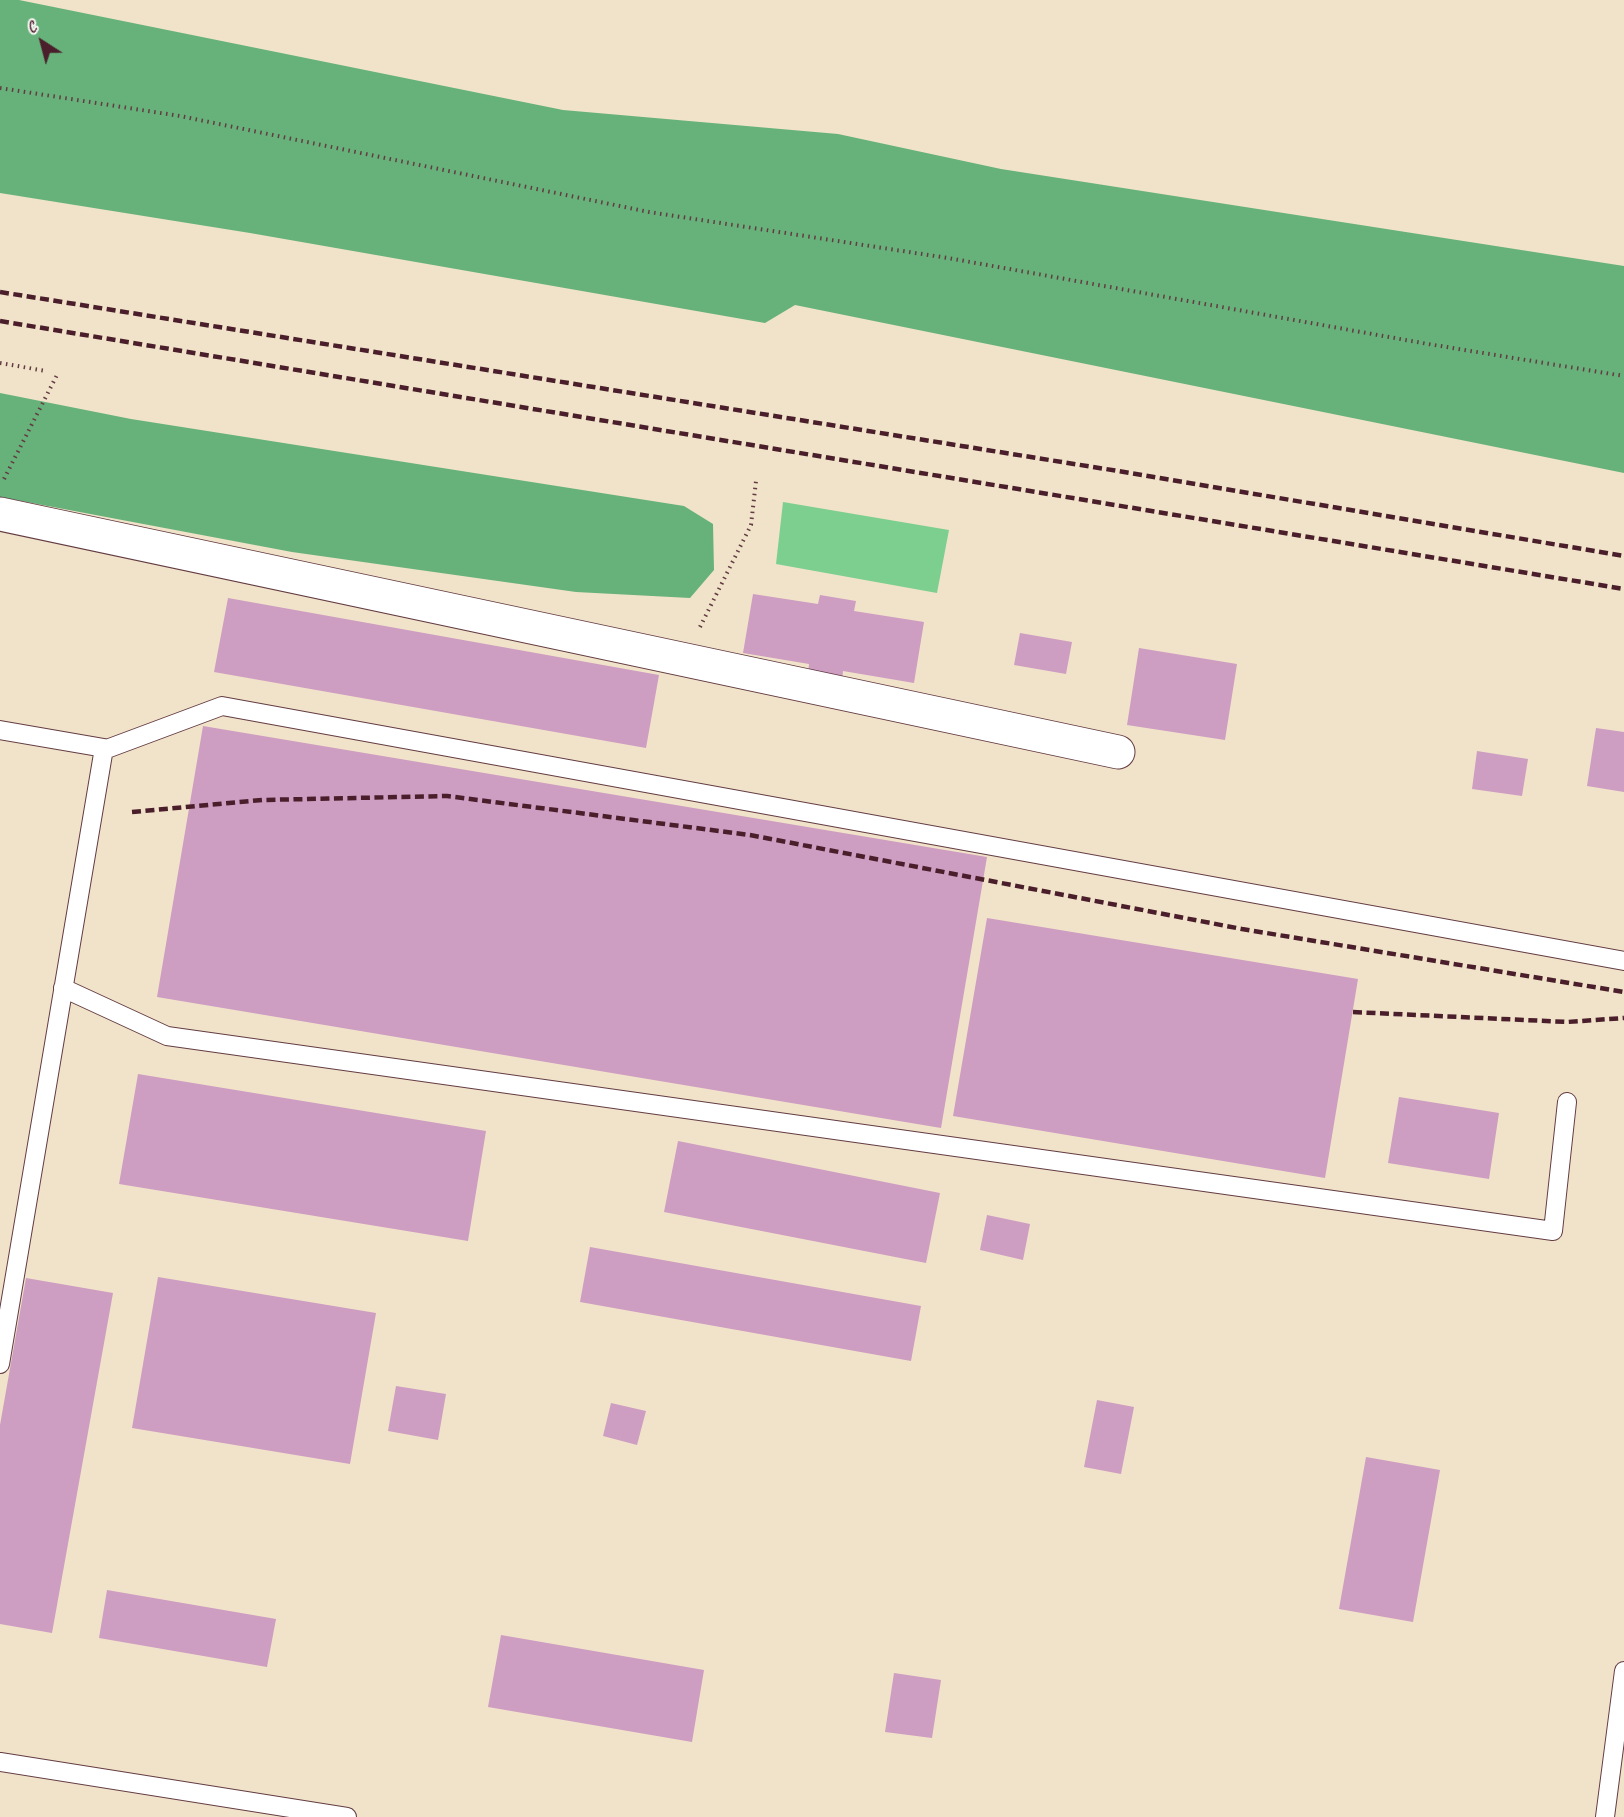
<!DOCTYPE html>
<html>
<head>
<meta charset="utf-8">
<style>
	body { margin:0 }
	#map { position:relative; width:1624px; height:1817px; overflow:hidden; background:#f1e3c9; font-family:Caveat,sans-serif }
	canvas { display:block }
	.north { position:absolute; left:12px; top:12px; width:60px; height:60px; -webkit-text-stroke:4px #f6f6f2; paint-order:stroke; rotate:324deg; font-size:16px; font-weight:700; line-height:24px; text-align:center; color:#4a1f2b }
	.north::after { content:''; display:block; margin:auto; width:21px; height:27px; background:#4a1f2b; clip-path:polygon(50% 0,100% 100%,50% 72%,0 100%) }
</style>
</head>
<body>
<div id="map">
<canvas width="1624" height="1817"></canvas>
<div class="north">С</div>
</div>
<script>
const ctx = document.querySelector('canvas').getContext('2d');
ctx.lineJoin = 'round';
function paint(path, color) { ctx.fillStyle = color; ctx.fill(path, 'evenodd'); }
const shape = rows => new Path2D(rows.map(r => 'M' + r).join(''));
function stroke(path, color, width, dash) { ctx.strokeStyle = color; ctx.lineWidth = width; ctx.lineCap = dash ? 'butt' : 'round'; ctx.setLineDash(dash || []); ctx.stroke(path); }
paint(shape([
	[783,502,949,530,937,593,776,564]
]), '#7dcf90');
paint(shape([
	[0,0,19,0,563,110,838,134,1001,169,1624,266,1624,473,795,305,765,323,250,233,0,193],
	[0,393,131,419,684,506,713,524,714,570,690,598,576,592,292,552,0,497]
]), '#66b27a');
paint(shape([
	[753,594,818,604,820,595,856,601,854,611,924,622,914,683,843,671,842,680,808,675,809,664,743,653],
	[228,598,659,675,646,748,214,672],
	[1020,633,1072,642,1066,674,1014,665],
	[1139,648,1237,664,1225,740,1127,725],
	[203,726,987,857,941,1128,157,997],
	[1596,728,1624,732,1624,792,1587,786],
	[1477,751,1528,759,1522,796,1472,789],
	[987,918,1358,979,1325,1178,953,1116],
	[138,1074,486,1131,468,1241,119,1184],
	[1399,1097,1499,1113,1489,1179,1388,1163],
	[678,1141,940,1193,926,1263,664,1212],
	[987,1215,1030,1224,1023,1260,980,1250],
	[590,1247,921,1306,911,1361,580,1302],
	[158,1277,376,1313,350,1464,132,1428],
	[26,1278,113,1293,52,1633,0,1624,0,1425],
	[396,1386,446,1394,438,1440,388,1431],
	[1097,1400,1134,1407,1121,1474,1084,1467],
	[611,1403,646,1411,637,1445,603,1436],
	[1366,1457,1440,1470,1413,1622,1339,1609],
	[107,1590,276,1619,267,1667,99,1638],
	[501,1635,704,1670,692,1742,488,1707],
	[894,1673,941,1680,932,1738,885,1732]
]), '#ce9dc2');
const service = shape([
	[0,730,104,748,0,1364],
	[104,750,222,706,1624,961],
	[63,988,167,1036,1553,1231,1567,1102],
	[0,1762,347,1817],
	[1605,1817,1624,1671]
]);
const minor = shape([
	[0,514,1118,752]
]);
stroke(service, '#633c43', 20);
stroke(minor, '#633c43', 35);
stroke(shape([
	[0,88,180,116,649,212,948,258,1428,344,1624,376],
	[0,363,46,371],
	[4,479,58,373],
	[700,627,751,525,756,481]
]), '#633c43', 4, [1.5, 4.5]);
stroke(service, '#fff', 18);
stroke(minor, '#fff', 33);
stroke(shape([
	[0,292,1118,471,1624,556],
	[0,321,1624,589],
	[132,812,262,800,447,796,750,835,1242,929,1624,992],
	[1353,1012,1567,1022,1624,1018]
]), '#4a1f2b', 4.5, [9, 4.5]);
</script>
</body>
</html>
